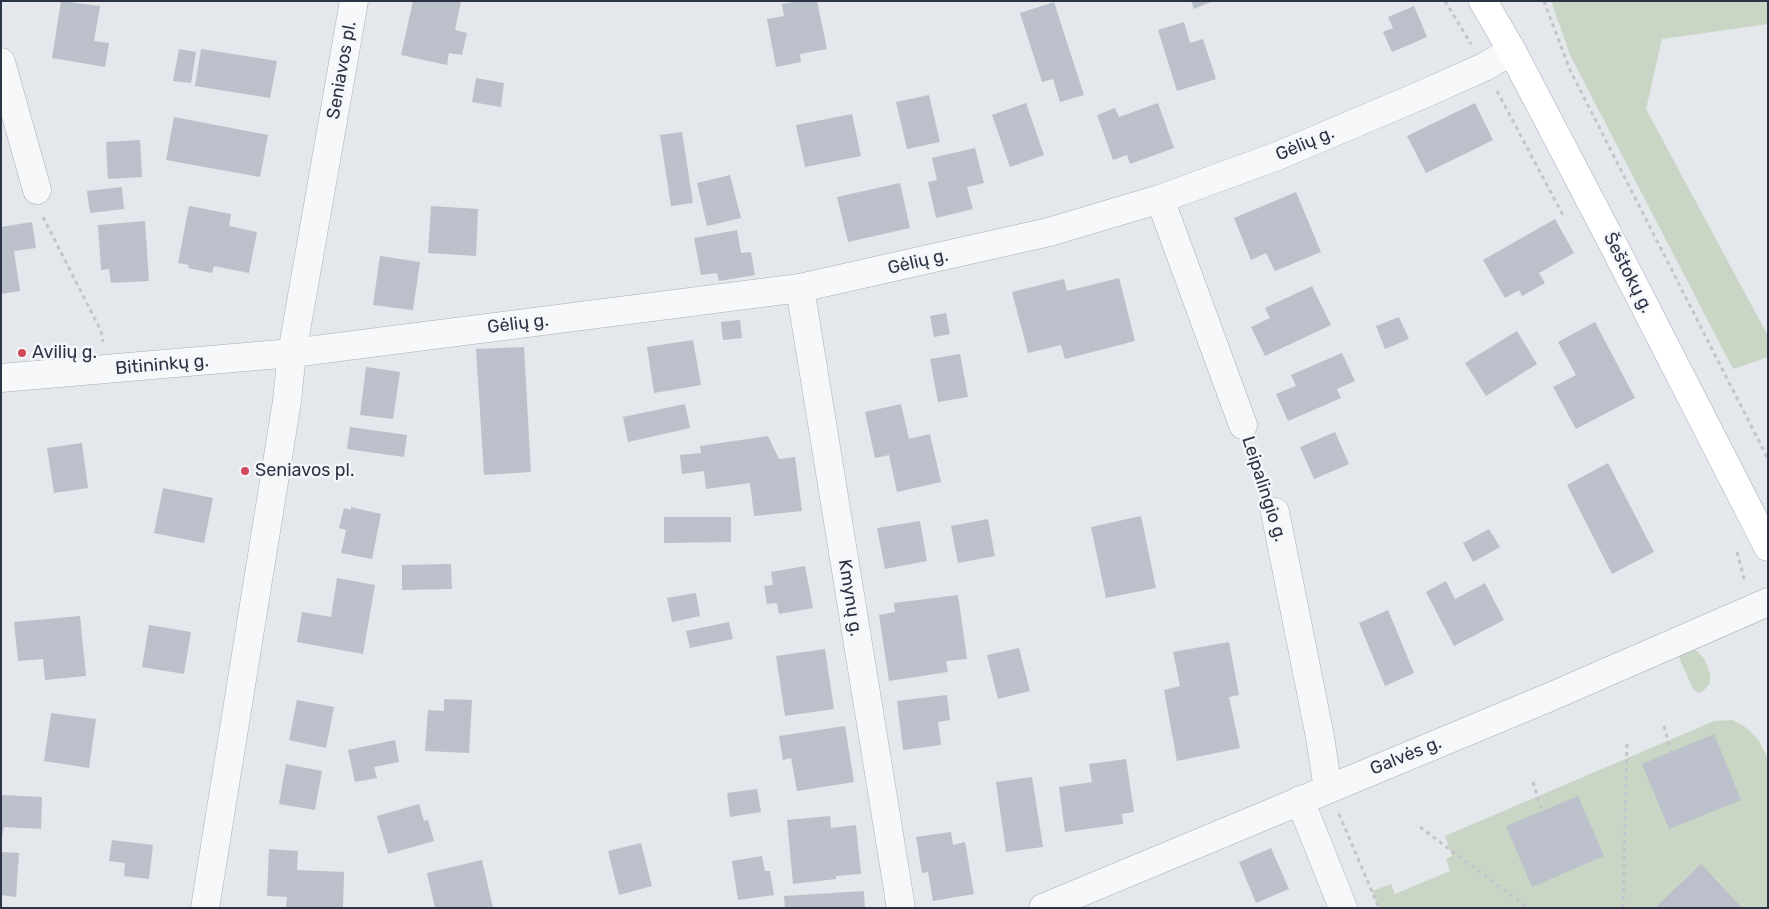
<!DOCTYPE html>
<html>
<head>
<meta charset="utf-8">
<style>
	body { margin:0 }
	#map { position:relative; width:1769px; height:909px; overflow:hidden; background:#e4e7ec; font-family:Rubik,sans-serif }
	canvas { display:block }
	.frame { position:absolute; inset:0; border:2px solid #2b3445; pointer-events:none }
</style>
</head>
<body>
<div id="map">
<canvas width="1769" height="909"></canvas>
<div class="frame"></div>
</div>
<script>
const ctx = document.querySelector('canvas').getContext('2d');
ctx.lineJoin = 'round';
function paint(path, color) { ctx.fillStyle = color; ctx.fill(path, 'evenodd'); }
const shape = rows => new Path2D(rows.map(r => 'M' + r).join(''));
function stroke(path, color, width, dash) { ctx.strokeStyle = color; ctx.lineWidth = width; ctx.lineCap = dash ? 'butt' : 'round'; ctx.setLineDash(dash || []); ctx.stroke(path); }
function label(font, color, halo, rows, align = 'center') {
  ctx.font = font + ' Rubik,sans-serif'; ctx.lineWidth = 5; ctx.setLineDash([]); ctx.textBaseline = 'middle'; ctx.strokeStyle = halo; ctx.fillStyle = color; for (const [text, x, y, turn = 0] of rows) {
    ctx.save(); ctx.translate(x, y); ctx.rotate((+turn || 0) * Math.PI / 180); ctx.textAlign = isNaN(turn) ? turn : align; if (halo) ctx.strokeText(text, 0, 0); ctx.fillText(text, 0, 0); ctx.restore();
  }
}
paint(shape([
	[1551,1,1768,1,1768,24,1662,39,1646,109,1768,336,1768,357,1733,369,1570,55],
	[1690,649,1697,651,1705,660,1710,674,1710,683,1704,690,1699,693,1693,689,1678,655],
	[1732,720,1745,727,1758,739,1768,759,1768,908,1379,908,1372,891,1391,884,1395,894,1450,871,1446,859,1452,856,1445,836,1714,721]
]), '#c9d6c5');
paint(shape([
	[61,1,100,6,94,41,109,43,105,67,52,58],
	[413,1,461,1,455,30,467,33,462,55,449,53,447,65,401,55],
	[799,1,817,1,827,49,800,54,801,62,776,67,767,19,784,16,782,4],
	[1191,1,1213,1,1194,9],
	[1054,2,1084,95,1060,102,1053,79,1042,82,1020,13],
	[1414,6,1427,37,1392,52,1383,32,1393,28,1388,17],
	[1184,22,1190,43,1203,39,1216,79,1177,91,1158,30],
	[179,49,196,52,191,83,173,81],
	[201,49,277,61,270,98,195,86],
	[476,78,504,83,501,107,472,102],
	[929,95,940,142,907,149,896,102],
	[1026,103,1044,155,1010,167,992,115],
	[1158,103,1174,148,1130,164,1127,155,1113,160,1097,115,1115,108,1119,117],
	[1475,103,1493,140,1426,173,1407,136],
	[852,114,861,156,805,167,796,125],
	[174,117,268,135,260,177,166,160],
	[682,132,693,203,671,206,660,135],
	[140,140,142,177,108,179,106,142],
	[975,148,984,183,967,187,973,209,936,218,928,182,937,180,932,158],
	[730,175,741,218,707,226,697,183],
	[900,183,910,228,848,242,837,197],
	[122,187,124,209,90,213,87,191],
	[1296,192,1321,252,1275,271,1266,253,1251,260,1234,218],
	[189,206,231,214,229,226,257,232,249,273,214,266,212,273,188,268,189,265,178,263],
	[431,206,478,209,476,256,428,253],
	[1555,219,1574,253,1539,273,1545,283,1522,296,1519,290,1505,298,1483,260],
	[145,221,149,281,111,283,109,269,101,270,98,225],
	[32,222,36,248,14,251,20,291,1,294,1,227],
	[737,230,741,253,751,252,755,275,719,281,717,273,701,275,694,238],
	[380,256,420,262,413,310,373,305],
	[1119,278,1135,341,1065,359,1061,345,1028,353,1012,292,1064,279,1067,291],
	[1312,286,1331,325,1265,356,1251,327,1270,318,1265,308],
	[946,313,950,334,934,337,930,316],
	[1399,317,1409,339,1385,349,1376,326],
	[740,320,742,338,723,340,721,322],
	[1595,322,1635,398,1576,429,1553,387,1576,375,1558,342],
	[1517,331,1537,364,1486,396,1465,363],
	[693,340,701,385,654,393,647,347],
	[524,347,531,472,484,475,476,349],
	[1342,353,1355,381,1337,389,1341,398,1288,421,1276,394,1296,386,1291,375],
	[960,354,968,397,938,402,930,359],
	[366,367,400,372,393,419,360,415],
	[685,404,690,428,628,442,623,417],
	[901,404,909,439,930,434,941,482,897,492,889,455,875,458,865,412],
	[350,427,407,435,404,457,347,449],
	[1335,432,1349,464,1314,479,1300,447],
	[768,436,779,459,795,457,802,511,754,516,750,483,706,489,704,471,682,474,680,455,701,453,700,446],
	[82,443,88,488,54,493,47,448],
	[1608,463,1654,552,1612,574,1567,485],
	[163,488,213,498,204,543,154,533],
	[351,507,381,514,372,559,341,553,346,530,339,528,344,508,351,510],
	[1141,516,1156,588,1106,598,1091,527],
	[664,517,731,517,731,542,664,543],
	[988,519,995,556,958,563,951,526],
	[920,521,927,561,885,569,877,528],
	[1489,529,1500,547,1473,562,1463,543],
	[451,564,452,589,402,590,402,565],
	[805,566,813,608,779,614,777,603,767,604,764,586,773,585,771,572],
	[337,578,375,585,363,654,297,642,302,612,331,617],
	[1446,581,1455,599,1485,583,1504,620,1454,646,1426,592],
	[696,593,700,616,672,622,667,598],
	[958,595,967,659,946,661,948,672,889,681,879,615,895,612,894,603],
	[1388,610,1414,673,1385,686,1359,623],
	[80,616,86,676,45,680,43,659,18,661,14,622],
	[729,622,733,639,690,648,686,631],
	[149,625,191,632,184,674,142,667],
	[1229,642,1239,695,1229,697,1240,748,1177,761,1164,690,1180,686,1173,652],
	[1019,648,1030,691,998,699,987,655],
	[825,649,834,709,785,716,776,656],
	[947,695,950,720,938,722,941,745,903,750,897,701],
	[444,699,472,700,469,753,425,751,428,710,444,711],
	[297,700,334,707,326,748,289,740],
	[51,713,96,719,89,768,44,761],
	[845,726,854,782,797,791,791,758,783,760,779,736],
	[1714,734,1741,800,1669,829,1642,764],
	[395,740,399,762,374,767,377,778,355,782,348,750],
	[1126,759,1134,812,1122,814,1123,824,1065,832,1059,787,1092,782,1089,764],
	[286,764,322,771,315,810,279,804],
	[1032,777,1043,847,1006,852,996,782],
	[757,789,761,812,730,817,727,793],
	[1,795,42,797,41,829,4,827,1,840],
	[1578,796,1604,856,1532,887,1506,826],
	[419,804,424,821,428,820,434,841,388,854,377,816],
	[830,816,831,828,856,825,861,874,836,876,836,879,793,884,787,820],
	[951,832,953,845,965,842,974,894,933,901,928,872,922,873,916,837],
	[112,840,153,845,149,879,124,876,125,863,109,861],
	[641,843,652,886,619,895,608,851],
	[1271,848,1289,889,1256,903,1239,862],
	[269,849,298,851,297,870,344,872,343,908,286,908,287,897,267,896],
	[1,852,19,853,16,897,1,895],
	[762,856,765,871,770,871,774,895,738,900,732,861],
	[482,860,493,908,435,908,427,873],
	[1701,864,1742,908,1655,908],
	[864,891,865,908,785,908,784,896]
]), '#bbc0ca');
const minor = shape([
	[1,62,37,190],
	[1160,199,1243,425],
	[800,288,901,908],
	[1,378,292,353,800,288,1049,232,1160,199,1280,155,1426,93,1484,67,1512,51],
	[1275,512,1320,737,1328,789],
	[1300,800,1343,908],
	[205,908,287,401,292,353,354,1],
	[1043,908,1550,697,1768,602]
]);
const major = shape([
	[1483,1,1512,51,1615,248,1768,547]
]);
stroke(minor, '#a9aeb7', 29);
stroke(major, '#a3abb8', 29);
stroke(shape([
	[1445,1,1471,44],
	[1544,1,1570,70,1768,459],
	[1497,91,1564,217],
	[43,217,101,331,103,342],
	[1252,449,1266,486],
	[1737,552,1745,582],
	[1664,726,1671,752],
	[1533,782,1542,811],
	[1339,814,1379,908],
	[1420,827,1528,908],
	[1623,908,1627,741]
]), '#c2c5cb', 3, [4, 4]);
stroke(minor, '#f7f8fa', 28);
stroke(major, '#fff', 28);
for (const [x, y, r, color] of [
	[22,353,5,"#d1495b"],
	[245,471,5,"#d1495b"]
]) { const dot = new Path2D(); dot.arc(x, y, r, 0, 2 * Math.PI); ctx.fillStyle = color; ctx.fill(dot); stroke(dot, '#f4f6f9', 2); }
label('18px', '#2b3445', '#f4f6f9', [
	["Seniavos pl.",342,70,-80],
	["Gėlių g.",1305,144,-23],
	["Gėlių g.",918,262,-13],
	["Šeštokų g.",1628,273,63],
	["Gėlių g.",518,324,-7],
	["Bitininkų g.",162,365,-5],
	["Leipalingio g.",1264,489,72],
	["Kmynų g.",850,598,81],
	["Galvės g.",1406,756,-22]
]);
label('18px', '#2b3445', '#f4f6f9', [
	["Avilių g.",32,353],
	["Seniavos pl.",255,471]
], 'left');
</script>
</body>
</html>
